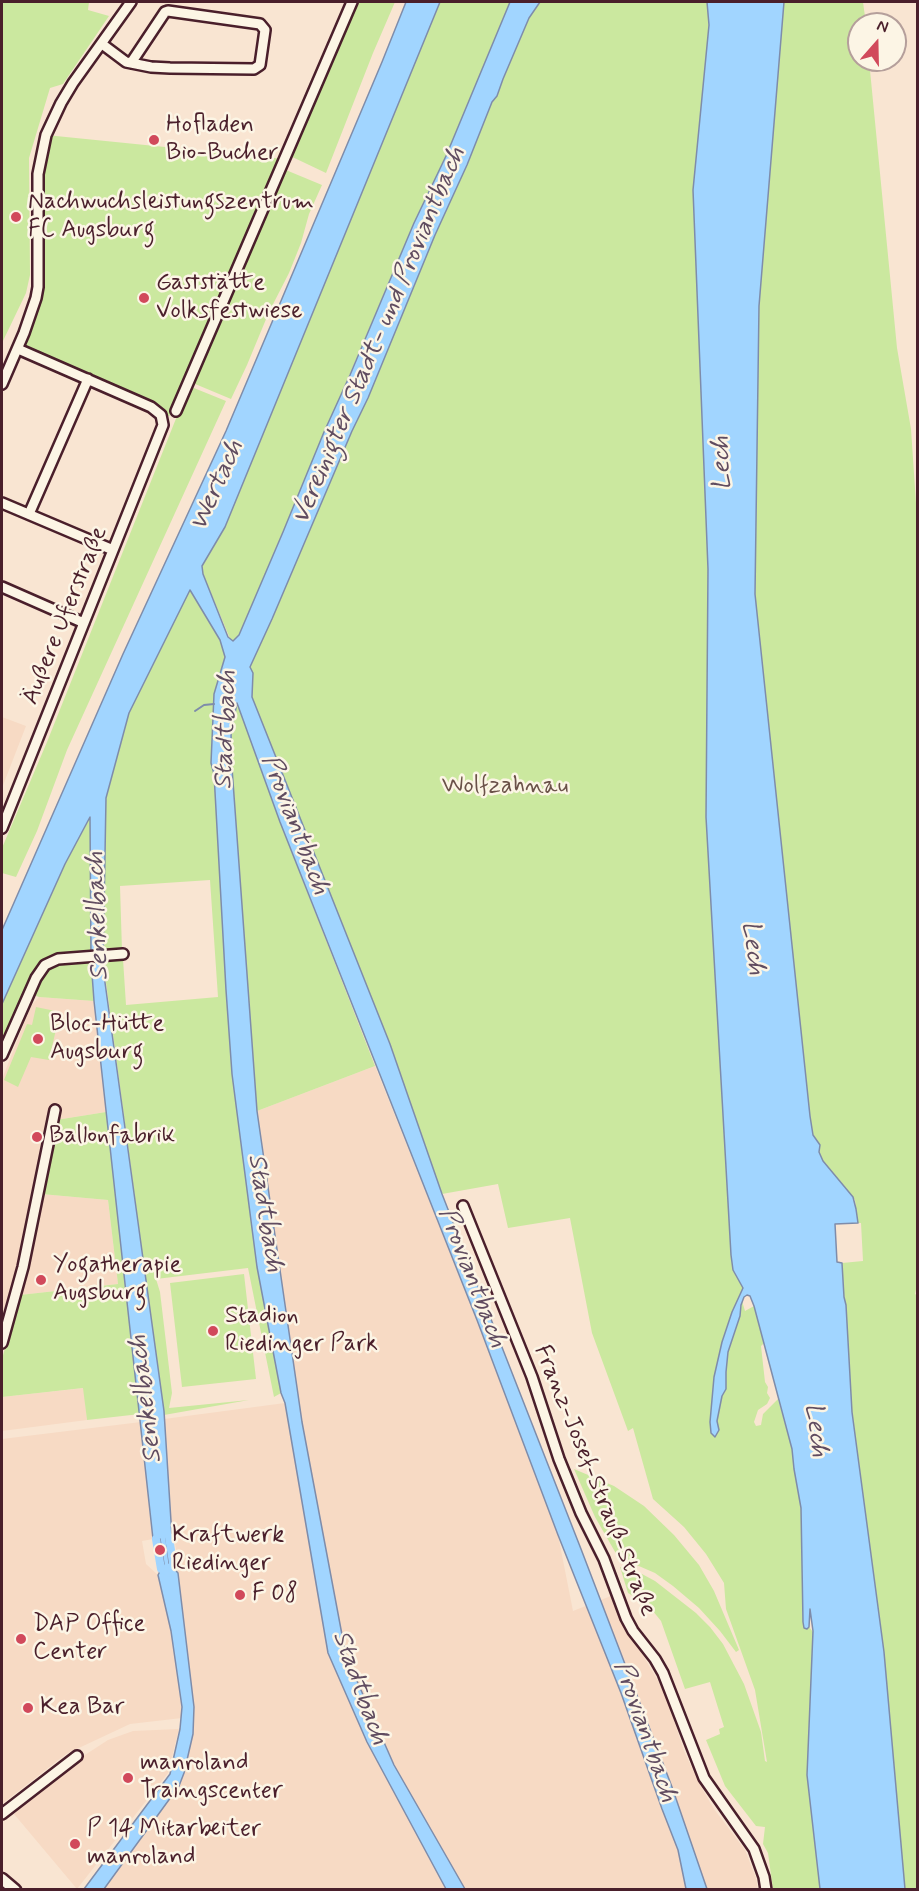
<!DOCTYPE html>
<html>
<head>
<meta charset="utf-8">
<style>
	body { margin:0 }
	#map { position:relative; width:919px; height:1891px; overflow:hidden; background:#f9e5d2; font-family:Mynerve,sans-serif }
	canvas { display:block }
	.frame { position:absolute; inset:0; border:3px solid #4a1f2b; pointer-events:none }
	.north { position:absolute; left:847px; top:12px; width:60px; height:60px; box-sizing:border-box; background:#fcf5e5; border:2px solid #b59f9b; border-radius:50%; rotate:20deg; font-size:16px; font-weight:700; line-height:24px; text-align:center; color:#4a1f2b }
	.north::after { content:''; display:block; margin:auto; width:21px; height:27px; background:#d1495b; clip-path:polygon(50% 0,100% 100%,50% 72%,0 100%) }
</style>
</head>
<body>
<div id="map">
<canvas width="919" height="1891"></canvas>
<div class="frame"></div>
<div class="north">N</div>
</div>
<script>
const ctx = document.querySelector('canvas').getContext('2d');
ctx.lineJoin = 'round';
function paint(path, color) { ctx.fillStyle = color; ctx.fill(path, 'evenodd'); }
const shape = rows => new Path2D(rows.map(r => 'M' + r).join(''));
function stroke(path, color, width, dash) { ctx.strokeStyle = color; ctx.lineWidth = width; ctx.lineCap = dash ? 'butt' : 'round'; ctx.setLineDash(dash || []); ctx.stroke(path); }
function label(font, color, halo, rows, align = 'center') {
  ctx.font = font + ' Mynerve,sans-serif'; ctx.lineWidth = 5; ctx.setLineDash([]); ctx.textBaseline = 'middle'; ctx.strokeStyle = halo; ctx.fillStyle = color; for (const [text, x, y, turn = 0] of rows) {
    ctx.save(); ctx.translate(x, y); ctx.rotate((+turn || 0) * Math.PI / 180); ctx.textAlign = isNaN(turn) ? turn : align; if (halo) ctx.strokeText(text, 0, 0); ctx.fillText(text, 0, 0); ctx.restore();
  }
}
paint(shape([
	[2,717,26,726,2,788],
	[39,997,94,1001,106,1112,56,1120,41,1194,108,1200,118,1284,20,1295,20,1265,2,1333,2,1079,31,1006],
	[375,1066,477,1320,558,1535,573,1611,616,1594,623,1621,665,1693,684,1751,700,1785,714,1809,745,1850,756,1878,758,1889,465,1889,394,1765,346,1655,343,1640,302,1422,257,1111],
	[84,1388,87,1420,2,1431,2,1397],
	[285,1403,328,1653,367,1742,446,1889,104,1890,179,1786,184,1773,193,1734,194,1707,178,1573,178,1560,174,1537,172,1537,164,1419],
	[141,1422,153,1539,142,1541,146,1564,158,1575,171,1631,182,1707,182,1718,130,1724,66,1754,2,1804,2,1439],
	[179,1729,168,1773,77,1889,14,1814,71,1764,108,1740,133,1731]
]), '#f7dac4');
paint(shape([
	[2,2,89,2,88,10,109,16,63,84,50,88,29,158,30,275,26,293,2,343],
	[352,2,395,2,373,53,326,173,286,154],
	[440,2,510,2,446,156,414,223,239,635,233,641,231,641,203,574,202,566,225,527],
	[540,2,707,2,709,25,693,190,708,569,706,817,731,1255,733,1270,743,1288,732,1312,722,1342,714,1377,710,1422,717,1421,722,1396,726,1389,726,1372,728,1352,740,1316,742,1301,745,1311,754,1306,764,1343,761,1346,765,1382,768,1387,767,1393,770,1398,767,1404,758,1410,754,1422,756,1426,761,1425,763,1414,778,1399,792,1449,794,1469,801,1508,803,1622,807,1629,809,1627,813,1632,807,1775,820,1889,773,1889,768,1853,763,1844,765,1827,756,1826,725,1786,706,1740,720,1734,719,1729,724,1727,710,1682,685,1689,661,1621,648,1605,628,1593,620,1567,642,1574,655,1581,696,1613,710,1627,723,1644,744,1684,761,1732,765,1761,767,1762,755,1690,726,1609,724,1583,706,1554,684,1527,653,1499,633,1428,628,1431,592,1333,570,1218,508,1228,498,1184,442,1194,390,1044,252,697,253,673,250,667,272,619,352,431,368,398,435,235,467,165,492,102,497,96,503,79,529,18],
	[784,2,863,2,866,24,859,24,859,60,869,60,897,348,911,429,917,518,918,1280,915,1294,918,1296,917,1889,905,1889,884,1652,852,1412,846,1305,844,1297,842,1263,863,1261,861,1223,858,1223,855,1200,853,1197,823,1161,819,1152,820,1145,813,1135,810,1116,755,594,759,306],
	[46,135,284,159,281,168,322,185,309,214,301,243,289,273,269,312,247,365,231,399,188,381,173,414,162,419,161,415,18,349,36,298,38,174],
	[189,386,226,401,67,750,37,831,16,877,2,873,2,848,47,742],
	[190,590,220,640,225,657,214,694,211,763,214,774,226,990,232,1074,257,1267,281,1393,274,1397,248,1268,156,1279,160,1292,172,1393,169,1408,249,1400,164,1415,103,960,123,959,126,1005,218,997,210,880,120,886,122,951,103,952,106,798,129,713],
	[237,702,280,822,375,1066,257,1111,232,768,231,733],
	[91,816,91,953,56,956,49,958,42,963,2,1048,2,1004,65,864],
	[90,957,94,1001,39,997,29,993,45,965],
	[36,1007,60,1012,49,1060,31,1057,18,1087,4,1080,27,1024,32,1025],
	[106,1112,140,1414,87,1420,83,1388,2,1397,2,1359,20,1295,118,1284,108,1200,41,1194,56,1120],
	[244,1274,256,1379,182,1387,170,1283],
	[574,1469,614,1486,644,1506,674,1535,699,1565,714,1591,739,1650,736,1652,720,1631,699,1608,673,1586,655,1573,618,1557,595,1517]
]), '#cbe89f');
const water = shape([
	[406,2,440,2,225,527,202,566,203,574,228,637,233,641,239,635,283,532,324,432,350,375,414,223,446,156,510,2,540,2,529,18,503,79,497,96,492,102,467,165,435,235,368,398,352,431,272,619,250,667,253,673,252,697,390,1044,442,1194,581,1549,672,1787,707,1889,686,1889,678,1850,662,1809,621,1693,558,1535,477,1320,280,822,237,703,231,733,232,768,257,1111,302,1422,343,1640,346,1656,394,1765,465,1889,446,1889,367,1742,328,1653,285,1403,281,1393,257,1267,232,1074,226,990,214,774,211,763,214,694,225,657,220,640,190,590,129,713,106,798,103,968,164,1411,172,1537,166,1538,169,1563,178,1573,194,1707,193,1734,184,1773,179,1786,104,1889,84,1889,170,1774,180,1729,182,1707,171,1631,158,1575,164,1564,160,1539,153,1539,94,1001,91,960,90,817,65,864,2,1004,2,930,123,654,226,431,382,62,406,2],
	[707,2,784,2,759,306,755,594,810,1116,813,1135,820,1145,819,1152,823,1161,853,1197,856,1209,858,1223,835,1224,837,1262,842,1263,844,1297,846,1305,852,1412,884,1652,905,1889,820,1889,807,1775,813,1631,810,1609,809,1627,807,1629,804,1628,803,1622,801,1508,794,1469,792,1449,754,1306,750,1296,747,1295,744,1297,741,1305,740,1316,728,1352,726,1372,726,1389,722,1396,717,1421,719,1430,715,1437,711,1433,710,1422,714,1377,722,1342,732,1312,743,1288,733,1270,731,1255,706,817,708,569,693,190,709,25,707,2]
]);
paint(water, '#a1d5ff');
stroke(water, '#7e8caa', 1.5);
stroke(shape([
	[195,711,204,705,214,704]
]), '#7e8caa', 2);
stroke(shape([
	[156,1539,161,1569,169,1573,173,1568,173,1563,169,1537]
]), '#a1d5ff', 8);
const minor = shape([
	[102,44,126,62,131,63,165,12,168,11,260,24,265,30,260,65,254,69,170,68,151,67,131,63],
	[2,384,24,333,36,298,38,287,38,174,46,135,61,103,73,83,131,2],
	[176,411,352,2],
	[2,503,113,550],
	[29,514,88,379],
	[2,587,84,623],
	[2,828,163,425,161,415,151,407,18,349],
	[2,1055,36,978,45,965,58,959,123,954],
	[463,1206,532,1377,559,1459,581,1513,604,1559,626,1618,633,1631,655,1659,663,1673,704,1778,754,1849,764,1877,766,1890],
	[2,1343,23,1267,55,1110],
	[2,1814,77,1756]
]);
const major = shape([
	[2,1879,15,1890]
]);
stroke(minor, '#4a1f2b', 14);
stroke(major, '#4a1f2b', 15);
stroke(minor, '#fcf5e5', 9);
stroke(major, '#fcf5e5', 10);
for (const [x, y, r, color] of [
	[154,140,6,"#d1495b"],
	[16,217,6,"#d1495b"],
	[144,298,6,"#d1495b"],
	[38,1039,6,"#d1495b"],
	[37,1137,6,"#d1495b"],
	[41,1280,6,"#d1495b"],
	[213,1331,6,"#d1495b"],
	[160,1550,6,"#d1495b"],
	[240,1595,6,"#d1495b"],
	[21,1639,6,"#d1495b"],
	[28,1708,6,"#d1495b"],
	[128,1778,6,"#d1495b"],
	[75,1844,6,"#d1495b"]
]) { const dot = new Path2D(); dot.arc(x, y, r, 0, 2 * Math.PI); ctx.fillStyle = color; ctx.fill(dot); stroke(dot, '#fcf5e5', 2); }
label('24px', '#4a1f2b', '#fcf5e5', [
	["Hofladen",166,126],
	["Bio-Bucher",166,154],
	["Nachwuchsleistungszentrum",28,203],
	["FC Augsburg",28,231],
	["Gaststätte",156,284],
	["Volksfestwiese",156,312],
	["Bloc-Hütte",50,1025],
	["Augsburg",50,1053],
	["Ballonfabrik",49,1137],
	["Yogatherapie",53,1266],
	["Augsburg",53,1294],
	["Stadion",225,1317],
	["Riedinger Park",225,1345],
	["Kraftwerk",172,1536],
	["Riedinger",172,1564],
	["F 08",252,1595],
	["DAP Office",33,1625],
	["Center",33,1653],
	["Kea Bar",40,1708],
	["manroland",140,1764],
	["Traingscenter",140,1792],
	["P 14 Mitarbeiter",87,1830],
	["manroland",87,1858]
], 'left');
label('24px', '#4a1f2b', '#fcf5e5', [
	["Äußere Uferstraße",66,616,-68],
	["Franz-Josef-Strauß-Straße",594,1481,68]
]);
label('24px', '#6a5148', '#fcf5e5', [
	["Wolfzahnau",505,787]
]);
label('italic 26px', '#604c60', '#fcf5e5', [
	["Vereinigter Stadt- und Proviantbach",380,336,-67],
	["Lech",723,463,-92],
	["Wertach",218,486,-66],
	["Stadtbach",227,730,-88],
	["Proviantbach",294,825,69],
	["Senkelbach",99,916,-92],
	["Lech",752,948,83],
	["Stadtbach",264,1213,81],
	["Proviantbach",471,1278,69],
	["Senkelbach",147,1399,-97],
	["Lech",815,1430,83],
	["Stadtbach",359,1688,70],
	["Proviantbach",644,1732,71]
]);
</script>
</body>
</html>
